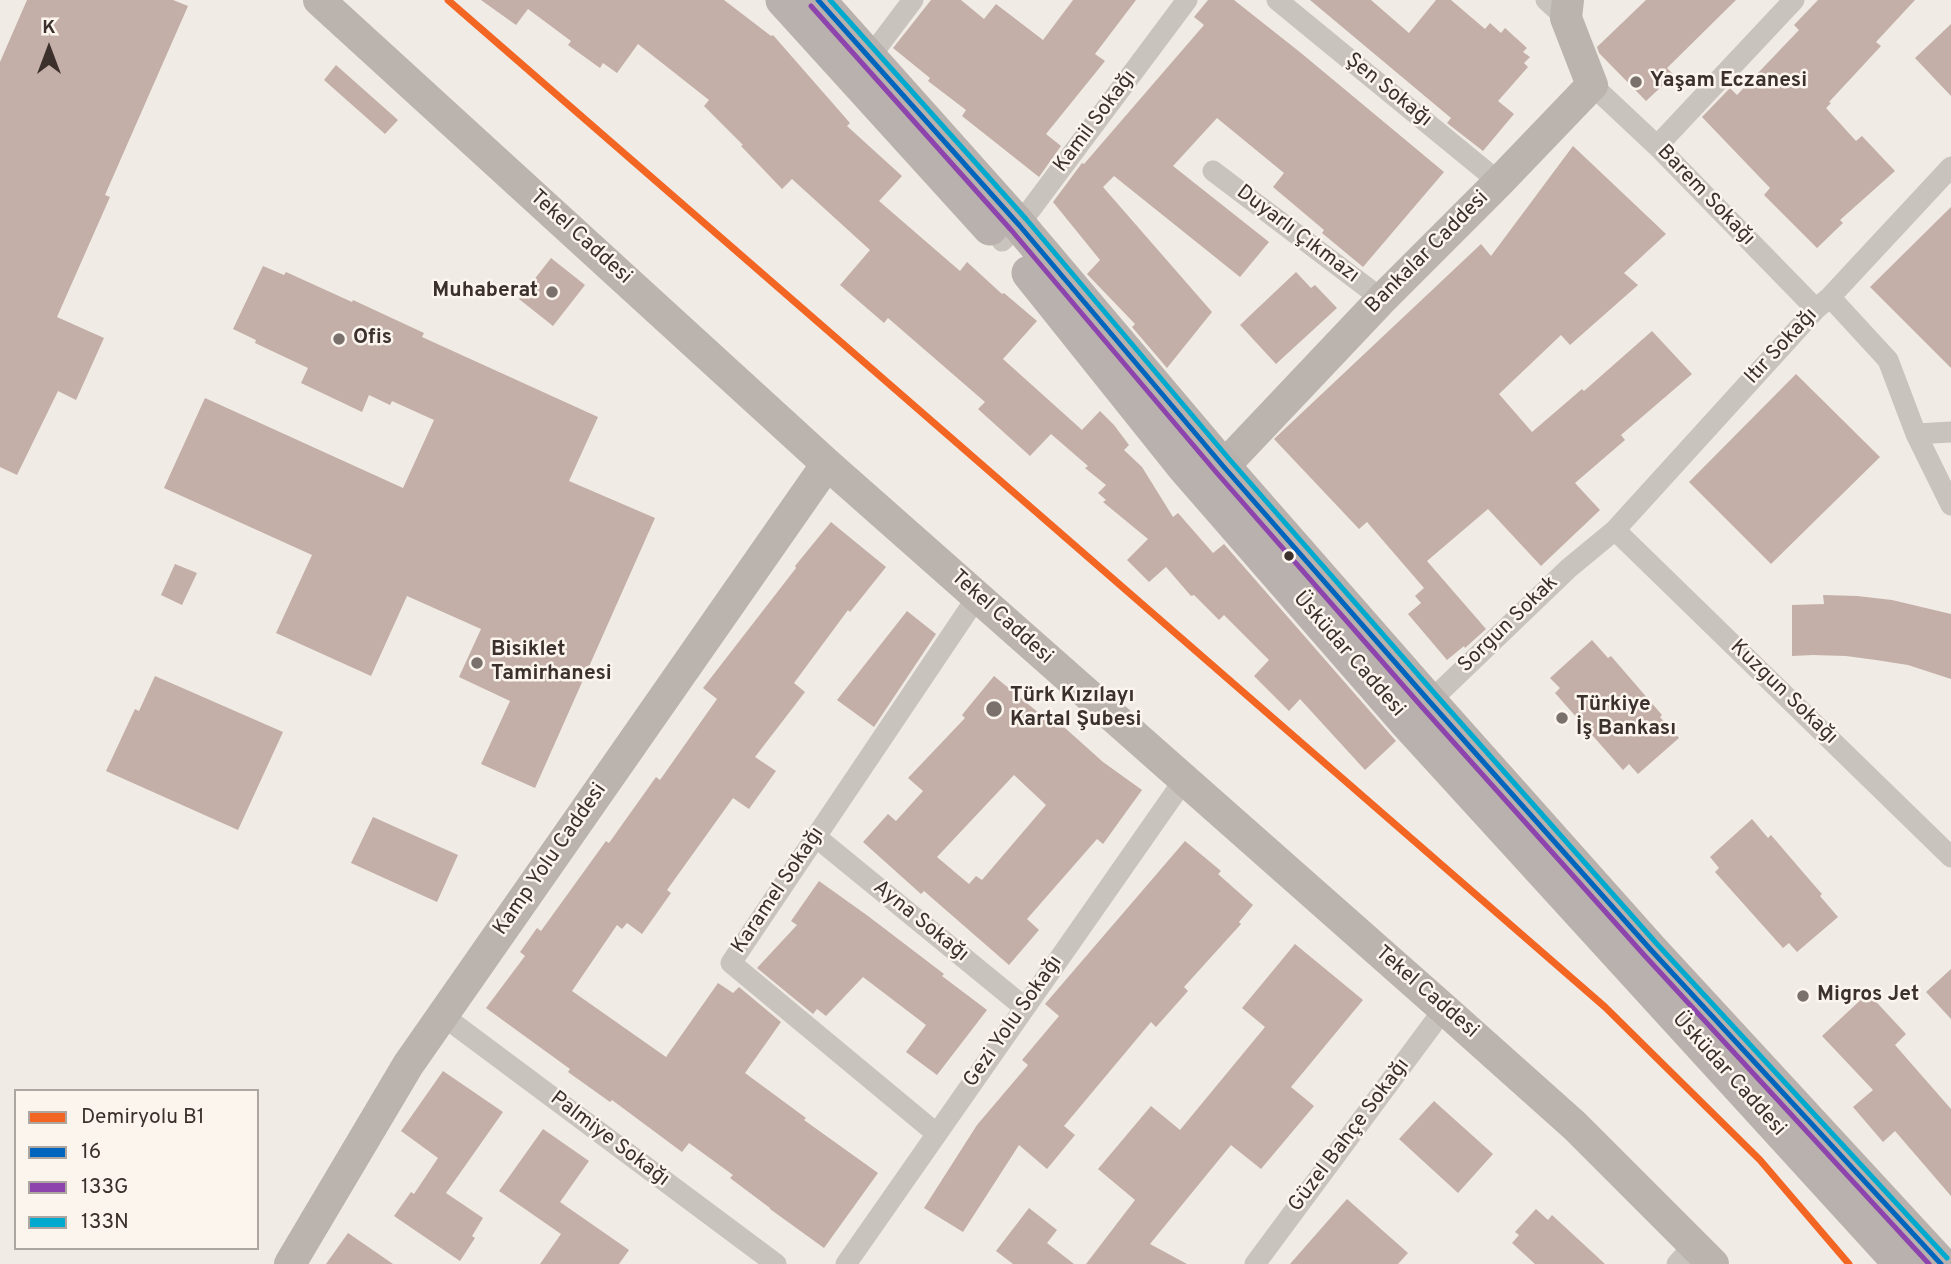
<!DOCTYPE html>
<html>
<head>
<meta charset="utf-8">
<style>
	body { margin:0 }
	#map { position:relative; width:1951px; height:1264px; overflow:hidden; background:#f0ebe5; font-family:Overpass,sans-serif }
	canvas { display:block }
	.legend { position:absolute; left:14px; top:1089px; width:245px; height:161px; box-sizing:border-box; background:#fbf5ee; border:2px solid #aea6a0; margin:0; padding:9px 12px; list-style:none; font-size:21px; color:#3b302b }
	.legend li { display:flex; align-items:center; gap:14px; height:35px }
	.legend b { width:35px; border:2px solid #aea6a0 }
	.north { position:absolute; left:14px; top:14px; width:70px; height:70px; -webkit-text-stroke:5px #fbf5ee; paint-order:stroke; rotate:0deg; font-size:19px; font-weight:700; line-height:28px; text-align:center; color:#3b302b }
	.north::after { content:''; display:block; margin:auto; width:24px; height:32px; background:#3b302b; clip-path:polygon(50% 0,100% 100%,50% 72%,0 100%) }
</style>
</head>
<body>
<div id="map">
<canvas width="1951" height="1264"></canvas>
<ul class="legend">
<li><b style="height:9px;background:#f26522"></b>Demiryolu B1</li>
<li><b style="height:9px;background:#0065bd"></b>16</li>
<li><b style="height:9px;background:#8e44ad"></b>133G</li>
<li><b style="height:9px;background:#00a9ce"></b>133N</li>
</ul>
<div class="north">K</div>
</div>
<script>
const ctx = document.querySelector('canvas').getContext('2d');
ctx.lineJoin = 'round';
function paint(path, color) { ctx.fillStyle = color; ctx.fill(path, 'evenodd'); }
const shape = rows => new Path2D(rows.map(r => 'M' + r).join(''));
function stroke(path, color, width, dash) { ctx.strokeStyle = color; ctx.lineWidth = width; ctx.lineCap = dash ? 'butt' : 'round'; ctx.setLineDash(dash || []); ctx.stroke(path); }
function label(font, color, halo, rows, align = 'center') {
  ctx.font = font + ' Overpass,sans-serif'; ctx.lineWidth = 5; ctx.setLineDash([]); ctx.textBaseline = 'middle'; ctx.strokeStyle = halo; ctx.fillStyle = color; for (const [text, x, y, turn = 0] of rows) {
    ctx.save(); ctx.translate(x, y); ctx.rotate((+turn || 0) * Math.PI / 180); ctx.textAlign = isNaN(turn) ? turn : align; if (halo) ctx.strokeText(text, 0, 0); ctx.fillText(text, 0, 0); ctx.restore();
  }
}
paint(shape([
	[27,0,173,0,188,6,105,195,110,197,57,317,104,338,76,400,58,391,17,475,0,467,0,62],
	[481,0,724,0,771,36,773,35,850,123,847,126,902,176,879,201,960,271,967,262,1002,294,1004,293,1037,321,1003,359,1082,430,1100,411,1114,425,1129,445,1124,450,1142,467,1173,517,1178,513,1213,553,1224,544,1396,741,1365,770,1300,699,1289,711,1254,676,1269,660,1224,615,1219,620,1194,595,1191,596,1166,567,1149,582,1127,560,1148,539,1103,502,1106,500,1098,493,1106,485,1085,468,1088,466,1051,434,1030,456,978,409,985,402,888,318,884,323,840,285,870,250,792,179,782,189,741,146,743,145,704,106,709,100,638,44,617,73,603,63,600,68,568,45,571,41,528,9,516,25],
	[931,0,961,0,984,19,996,4,1043,40,1073,0,1136,0,1095,54,1105,61,1046,134,1061,146,1039,177,962,116,966,110,928,81,930,78,893,48],
	[1208,0,1234,0,1301,53,1444,172,1363,267,1322,233,1324,230,1273,187,1284,173,1217,118,1173,166,1269,242,1240,277,1114,176,1103,187,1212,312,1167,368,1132,327,1135,324,1087,274,1100,260,1053,202,1082,163,1084,164,1204,25,1194,17],
	[1310,0,1371,0,1409,33,1436,0,1451,0,1485,29,1490,23,1501,33,1505,28,1527,48,1523,52,1530,57,1524,63,1528,67,1498,101,1514,114,1483,151,1447,123,1451,118],
	[1646,0,1736,0,1667,68,1674,75,1646,101,1599,53,1597,47],
	[1818,0,1915,0,1876,42,1881,46,1829,102,1831,103,1826,108,1856,141,1862,136,1895,171,1840,220,1843,223,1817,248,1764,195,1770,188,1702,117,1730,88,1737,95,1799,30,1794,25],
	[1951,24,1951,96,1915,58],
	[336,65,398,120,385,134,324,80],
	[1573,146,1666,234,1624,273,1638,285,1570,345,1561,335,1499,394,1532,432,1582,389,1584,391,1652,331,1692,374,1621,435,1625,440,1575,483,1600,510,1541,566,1488,509,1427,561,1486,629,1465,648,1464,646,1447,660,1408,614,1421,603,1415,596,1424,588,1367,522,1359,529,1274,439,1481,244,1491,256],
	[1951,207,1951,368,1870,287],
	[551,258,585,285,553,326,519,299],
	[263,266,284,275,286,272,352,302,353,300,424,333,422,337,598,417,569,481,655,518,535,788,481,764,510,701,459,677,481,629,407,596,371,676,276,633,312,555,164,488,205,398,403,488,434,420,392,401,390,405,369,395,362,412,301,383,308,368,255,343,256,340,233,329],
	[1296,272,1311,288,1315,285,1337,308,1276,364,1240,325],
	[1796,374,1880,457,1771,564,1689,482],
	[831,522,886,567,850,612,848,610,794,683,805,692,755,757,776,771,749,809,733,798,667,890,671,893,642,934,627,923,622,929,617,925,572,991,666,1057,718,983,733,993,739,987,781,1022,745,1073,806,1118,804,1120,878,1173,824,1248,770,1209,770,1208,730,1178,733,1175,689,1143,682,1152,612,1100,610,1102,568,1072,570,1069,486,1008,525,956,520,952,537,928,541,931,606,841,609,843,656,777,660,780,717,699,703,688,796,568,795,566],
	[175,564,197,573,182,605,161,595],
	[1823,595,1857,596,1892,600,1951,614,1951,679,1908,665,1876,660,1846,656,1813,655,1792,656,1792,605,1824,604],
	[907,611,936,634,874,727,837,700],
	[1592,640,1608,658,1611,656,1662,715,1660,717,1679,738,1638,774,1629,764,1623,770,1555,693,1560,688,1550,678],
	[155,676,283,732,238,830,106,771,135,709,139,711],
	[994,676,1051,723,1055,719,1103,762,1142,790,1103,844,1097,839,1027,919,1039,930,1009,965,924,891,921,894,863,842,888,814,896,821,923,791,908,778,965,718,962,715],
	[1014,775,1046,805,982,880,976,876,969,884,937,857],
	[373,817,458,855,437,902,351,863],
	[1752,819,1768,838,1771,835,1814,885,1822,894,1820,896,1838,917,1797,952,1789,943,1783,948,1715,872,1719,868,1710,857],
	[1185,841,1221,871,1218,874,1253,905,1239,922,1241,924,1184,987,1188,991,1156,1027,1151,1022,1064,1126,1075,1135,1047,1169,1019,1145,963,1232,924,1208,977,1125,1028,1065,1022,1060,1059,1016,1045,1004],
	[819,881,868,916,944,974,942,976,987,1010,937,1075,906,1052,926,1025,863,977,826,1016,817,1009,813,1014,757,968,797,925,791,921],
	[1295,944,1363,1000,1291,1087,1314,1106,1261,1169,1231,1145,1150,1244,1187,1264,1086,1264,1135,1200,1098,1169,1151,1106,1180,1130,1265,1027,1242,1008],
	[1951,969,1951,1019,1926,992],
	[1868,993,1906,1034,1895,1045,1951,1109,1951,1196,1895,1131,1883,1142,1853,1107,1873,1090,1822,1036],
	[443,1071,503,1112,446,1193,483,1218,472,1236,475,1238,460,1261,394,1216,411,1192,414,1194,438,1158,401,1131],
	[1434,1101,1493,1154,1458,1193,1399,1139],
	[543,1129,589,1161,560,1202,629,1250,619,1264,540,1264,561,1234,499,1191],
	[1347,1199,1408,1253,1398,1264,1290,1264],
	[1029,1208,1057,1230,1047,1243,1074,1264,1013,1264,996,1251],
	[1536,1209,1548,1220,1552,1215,1605,1264,1535,1264,1512,1243,1519,1235,1515,1232],
	[348,1233,393,1264,326,1264]
]), '#c3afa7');
stroke(shape([
	[1277,0,1499,182],
	[1546,0,1566,18],
	[870,57,913,0],
	[1592,85,1657,146,1816,309],
	[1657,146,1794,0],
	[1213,171,1382,299],
	[1002,241,1019,225,1187,0],
	[1830,297,1888,360,1916,434,1951,505],
	[1916,434,1951,432],
	[1615,530,1951,857],
	[1422,709,1569,568,1615,530,1816,309,1830,297,1951,167],
	[816,837,1024,1007],
	[442,1015,776,1264],
	[937,1134,731,963,977,597],
	[846,1264,1184,780],
	[1255,1264,1444,1009],
	[1677,1264,1694,1245]
]), '#c9c3be', 21);
stroke(shape([
	[319,0,827,464,1444,1009,1575,1126,1713,1264],
	[1206,485,1382,299,1499,182,1592,85,1566,18,1568,0],
	[290,1264,408,1065,827,464]
]), '#bab3ae', 32);
stroke(shape([
	[783,0,990,228],
	[818,0,1019,225,1223,466,1429,701,1651,950,1941,1264],
	[1029,273,1185,468,1408,724,1901,1264]
]), '#b8b1ad', 35);
stroke(shape([
	[818,0,1019,225,1223,466,1429,701,1651,950,1941,1264]
]), '#0065bd', 5);
stroke(shape([
	[811,6,1012,231,1216,472,1422,707,1645,956,1929,1264]
]), '#8e44ad', 5);
stroke(shape([
	[830,0,1026,219,1230,460,1436,695,1657,944,1947,1258]
]), '#00a9ce', 5);
stroke(shape([
	[448,0,1605,1007,1760,1160,1849,1264]
]), '#f26522', 7);
for (const [x, y, r, color] of [
	[1636,82,7,"#7a716c"],
	[552,292,7,"#7a716c"],
	[339,339,7,"#7a716c"],
	[1289,556,6,"#3b302b"],
	[477,663,7,"#7a716c"],
	[994,709,9,"#7a716c"],
	[1562,718,7,"#7a716c"],
	[1803,996,7,"#7a716c"]
]) { const dot = new Path2D(); dot.arc(x, y, r, 0, 2 * Math.PI); ctx.fillStyle = color; ctx.fill(dot); stroke(dot, '#fbf5ee', 2.5); }
label('bold 21px', '#3b302b', '#fbf5ee', [
	["Yaşam Eczanesi",1650,82],
	["Muhaberat",538,292,"right"],
	["Ofis",353,339],
	["Bisiklet",491,651],
	["Tamirhanesi",491,675],
	["Türk Kızılayı",1010,697],
	["Kartal Şubesi",1010,721],
	["Türkiye",1576,706],
	["İş Bankası",1576,730],
	["Migros Jet",1817,996]
], 'left');
label('21px', '#3b302b', '#fbf5ee', [
	["Şen Sokağı",1388,91,39],
	["Kamil Sokağı",1096,122,-53],
	["Barem Sokağı",1705,196,46],
	["Duyarlı Çıkmazı",1297,235,37],
	["Tekel Caddesi",580,238,42],
	["Bankalar Caddesi",1428,253,-45],
	["Itır Sokağı",1782,347,-47],
	["Tekel Caddesi",1001,618,42],
	["Sorgun Sokak",1509,625,-44],
	["Üsküdar Caddesi",1348,655,49],
	["Kuzgun Sokağı",1783,693,44],
	["Kamp Yolu Caddesi",551,860,-55],
	["Karamel Sokağı",779,891,-56],
	["Ayna Sokağı",920,922,39],
	["Tekel Caddesi",1426,993,41],
	["Gezi Yolu Sokağı",1014,1022,-55],
	["Üsküdar Caddesi",1728,1075,48],
	["Güzel Bahçe Sokağı",1350,1136,-53],
	["Palmiye Sokağı",609,1140,37]
]);
</script>
</body>
</html>
